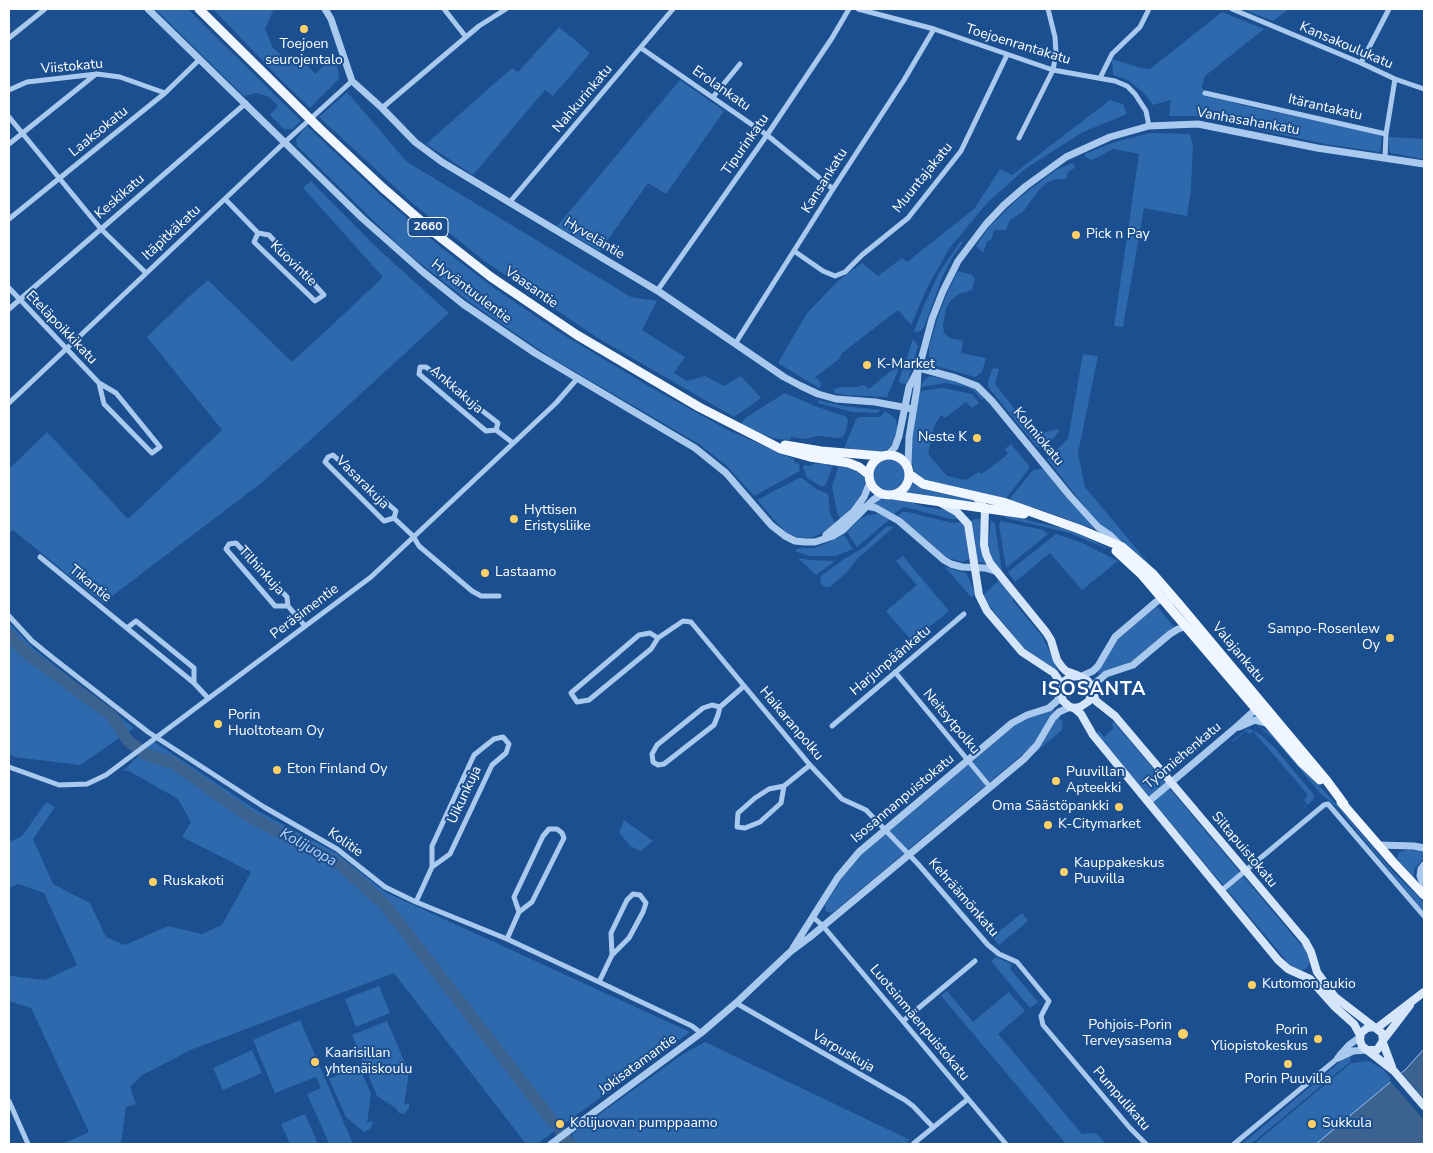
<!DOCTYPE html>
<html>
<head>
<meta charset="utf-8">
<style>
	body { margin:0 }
	#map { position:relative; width:1433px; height:1153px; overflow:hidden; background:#1b4f8f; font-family:"Nunito Sans",sans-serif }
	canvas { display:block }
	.frame { position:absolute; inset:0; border:10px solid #fff; pointer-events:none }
</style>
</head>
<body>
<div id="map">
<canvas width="1433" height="1153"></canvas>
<div class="frame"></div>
</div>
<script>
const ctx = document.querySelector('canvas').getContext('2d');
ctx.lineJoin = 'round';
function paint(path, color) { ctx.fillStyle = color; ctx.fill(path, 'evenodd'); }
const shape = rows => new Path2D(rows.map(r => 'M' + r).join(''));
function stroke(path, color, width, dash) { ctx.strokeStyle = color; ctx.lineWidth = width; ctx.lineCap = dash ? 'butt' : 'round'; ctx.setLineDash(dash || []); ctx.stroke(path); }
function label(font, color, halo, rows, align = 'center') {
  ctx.font = font + ' "Nunito Sans",sans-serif'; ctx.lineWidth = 4; ctx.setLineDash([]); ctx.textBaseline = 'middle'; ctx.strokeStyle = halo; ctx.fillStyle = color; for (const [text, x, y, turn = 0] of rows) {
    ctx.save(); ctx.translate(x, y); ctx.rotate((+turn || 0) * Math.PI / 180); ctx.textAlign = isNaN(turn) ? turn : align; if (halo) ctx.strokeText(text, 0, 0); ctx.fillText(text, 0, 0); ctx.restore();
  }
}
paint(shape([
	[155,9,188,9,301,121,292,129,284,129,270,115,278,106,269,97,256,93,244,96],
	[213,9,274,9,265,29,273,48,290,63,302,58,315,74,335,56,339,75,338,80,310,108,278,77],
	[1242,9,1289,9,1273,21],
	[1222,12,1264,29,1205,76,1202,87,1205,93,1241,105,1382,134,1380,152,1325,144,1256,129,1227,120,1195,116,1169,116,1171,100,1153,105,1144,93,1128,80,1113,75,1112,59,1141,68,1150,69],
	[559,27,590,53,553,96,545,90,473,175,426,144,512,68,518,72],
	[680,80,724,111,666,194,648,183,600,251,557,226],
	[347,92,407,162,631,297,657,301,642,330,685,357,674,373,687,381,705,376,724,386,741,376,761,398,734,417,596,337,483,260,411,202,319,117],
	[1110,100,1123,104,1127,114,1083,132,1025,169,987,203,949,249,928,286,911,325,898,310,842,353,839,359,815,377,822,384,819,388,778,363,807,313,839,280,862,263,878,276,902,258,907,262,974,209,1000,169,1012,175],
	[307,126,380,195,442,248,491,286,559,332,645,384,726,429,794,459,794,462,799,464,800,471,754,496,727,466,699,444,550,357,468,301,404,250,297,146,296,139],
	[1149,133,1190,134,1193,146,1191,189,1187,216,1144,208,1123,327,1114,326,1139,154,1113,149,1092,160,1085,157,1085,154,1112,143],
	[1389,137,1424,139,1424,159,1391,153,1389,150],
	[1072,163,1076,167,1068,172,1066,179,1056,179,1046,183,1038,191,1022,213,1019,214,1010,220,1006,230,994,230,991,240,987,241,984,251,982,252,976,246,989,227,1020,197,1056,170],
	[311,181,375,246,449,313,307,443,260,484,103,603,13,530,9,534,9,469,47,432,128,519,222,430,147,337,181,304,208,280,292,362,343,315,383,277,303,188],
	[960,242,963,242,952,258,942,278,924,327,921,331,914,332,924,305,939,273],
	[958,271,972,275,975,278,972,290,959,294,951,300,946,308,943,325,944,333,950,338,963,341,961,353,986,358,982,372,975,377,933,365,929,358,929,347,939,314,948,291],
	[913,339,918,346,907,384,905,384,900,383,899,380],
	[1083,354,1098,356,1078,453,1085,487,1154,570,1117,537,1101,527,1047,459,1068,439],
	[898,362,901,363,887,397,844,395,834,393,834,389,841,387,857,387,864,385,869,389,892,370],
	[993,368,999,369,995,384,1035,435,1057,429,1059,431,1049,444,1037,447,988,387,988,381],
	[930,376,957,381,973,388,983,398,982,400,975,392,968,387,946,383,921,387,923,381],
	[943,388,972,394,979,403,972,408,966,402,945,418,941,415,935,424,928,454,947,476,966,480,979,472,982,474,1008,454,1005,449,1011,444,1030,467,1005,500,920,479,914,472,912,461,912,433,920,391],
	[785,393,815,406,847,417,848,422,844,436,839,438,818,436,805,439,791,437,790,440,778,439,766,436,741,424,745,418],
	[818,400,844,406,881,410,877,413,852,412,818,403],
	[885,411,895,418,897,426,896,439,888,449,880,452,852,450,849,447,844,449,856,419,860,417,880,417],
	'873 475a16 16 0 1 1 32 0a16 16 0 1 1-32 0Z',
	[824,463,828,466,833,465,826,484,822,487,807,478,803,467,804,465,811,466,812,464],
	[839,465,841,468,845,466,853,467,864,476,865,482,864,488,858,499,841,520,837,512,832,486],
	[1044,468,1093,527,1094,529,1035,508,1009,501,1012,496,1033,470],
	[799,478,802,478,815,488,828,494,830,513,836,525,814,537,805,538,796,537,787,533,777,523,757,500],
	[912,482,923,488,971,499,977,504,904,493],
	[879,499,908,501,925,507,947,510,960,519,951,519,904,507,894,514,872,505],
	[902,512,908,512,952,523,963,522,965,527,969,559,963,562,948,558,898,516],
	[878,514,890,519,857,547,847,532,860,519,868,515],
	[1004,515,1066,529,1090,539,1112,551,1070,533,1006,518],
	[975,519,982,519,983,555,986,563,975,562,972,526,970,521],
	[991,520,995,524,1002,571,1000,573,991,559,988,547],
	[1001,521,1043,530,1048,534,1006,568,999,525],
	[890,526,894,527,858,558,846,573,830,587,824,587,820,582,821,576,844,559,863,548,886,527],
	[1056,534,1083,543,1118,561,1082,590,1050,553,1015,582,1008,572],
	[844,535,853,549,836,556,810,556,794,551,800,548,815,548],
	[903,556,949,611,912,641,886,611,917,585,896,561],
	[798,558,809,560,835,561,816,575],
	[945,567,966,573,976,594,971,597],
	[999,580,1012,595,1013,601,1042,636,1058,668,1055,670,1027,652,986,602,983,595],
	[1157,606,1174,627,1135,660,1099,674,1097,672,1114,643],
	[9,623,33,648,134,728,80,765,14,757,9,754],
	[1053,709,1055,711,1038,738,1029,749,836,910,832,913,826,912,825,905,845,874,862,854,1014,726,1027,718],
	[1058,717,1063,721,1062,730,1035,753],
	[1114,722,1301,945,1305,946,1310,961,1307,968,1304,970,1296,970,1286,964,1286,960,1096,734,1099,731,1104,737,1114,728,1111,724],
	[1255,723,1271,734,1340,808,1394,873,1424,902,1424,912,1338,808,1321,794,1274,739],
	[1247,729,1253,730,1262,736,1274,747,1314,795,1313,800,1294,816,1307,804,1304,800,1308,795,1253,731,1250,734,1246,731,1233,742,1232,741],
	[153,741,258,811,336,853,385,892,690,1032,537,1144,526,1144,394,973,193,1049,142,1075,130,1087,136,1104,126,1107,121,1143,122,1144,62,1144,89,1132,31,1008,9,1001,9,972,11,976,45,980,77,965,44,893,18,884,9,888,9,842,22,836,46,802,55,807,33,839,53,884,90,903,106,937,125,945,168,926,202,934,222,925,251,872,182,837,191,822,178,799,129,771,123,771],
	[624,820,653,841,641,851,630,846,619,832],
	[1409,849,1424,851,1424,858,1414,869,1414,878,1398,860,1397,857,1400,852],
	[1022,913,1028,921,999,945,992,937],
	[996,957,1011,964,1011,970,1038,1002,1030,1008,991,961],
	[379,986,390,1013,356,1027,345,999],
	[947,991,973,1022,1009,992,1025,1011,998,1034,1082,1134,1096,1133,1106,1144,1066,1144,943,998,941,995],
	[300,1020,353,1144,329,1143,307,1094,321,1088,316,1077,275,1093,253,1040],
	[387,1021,409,1072,404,1105,409,1103,409,1108,404,1114,399,1113,396,1108,377,1096,352,1035],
	[705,1042,910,1140,905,1144,576,1144,572,1134,683,1054],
	[252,1050,262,1073,223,1090,213,1068],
	[1351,1056,1350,1062,1251,1144,1242,1144,1341,1061],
	[1369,1061,1384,1070,1392,1080,1316,1144,1254,1144,1351,1063],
	[359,1066,371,1094,367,1123,373,1121,371,1128,364,1132,346,1117,329,1079],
	[305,1114,318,1144,290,1144,281,1124]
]), '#2e69ad');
const water = shape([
	[1424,1049,1424,1144,1316,1144,1406,1069,1424,1049]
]);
paint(water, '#3c6290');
stroke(water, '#9cc4f0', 1);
paint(shape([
	[1400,1071,1424,1099,1424,1120,1389,1080]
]), '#1b4f8f');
stroke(shape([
	[9,635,24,651,112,716,128,741,147,755,173,763,249,816,341,865,385,905,553,1122],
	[560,1130,570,1144]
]), '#3c6290', 12);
stroke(shape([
	[444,9,466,37],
	[858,9,934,29,1053,70,1115,81,1127,86,1135,94,1146,111,1149,126],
	[1232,9,1361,63,1395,79,1424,89],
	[9,38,45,9],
	[641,48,767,135,833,189],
	[1361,63,1389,9],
	[1100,78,1112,54,1140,27,1149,9],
	[9,90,27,82,97,74,120,77,165,93],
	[1205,93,1386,134,1395,79],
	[713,97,740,64],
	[382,108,479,26,506,9],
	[9,117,101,229,146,273],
	[1019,138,1053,70,1056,53,1055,37,1048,9],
	[9,144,96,74],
	[1385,158,1386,134],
	[225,199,258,233,269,235,324,295,315,301,254,242,258,233],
	[509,203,673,9],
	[9,219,165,93,200,59],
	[794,251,823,271,835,276,845,272,862,255,908,218,961,151,1007,55],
	[9,288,99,383,116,393,160,447,152,453,104,404,99,383],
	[657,291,767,135,832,38,849,9],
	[9,309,246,103],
	[735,344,833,189,904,80,934,29],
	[9,403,285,142,352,81],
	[496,430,486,431,419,374,420,367,426,367,498,423,496,430,513,443],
	[394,518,384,521,325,462,328,457,333,455,396,511,394,518,413,536,419,546,472,591,481,596,499,596],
	[40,557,194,683,208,698],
	[288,606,275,606,226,549,229,544,236,543,287,597,288,606,305,626],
	[9,616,32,641,53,658,148,732,264,807,337,849,385,887,416,902,507,939,599,982,692,1026,701,1033],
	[127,628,136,621,194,668,194,683],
	[658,638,651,649,589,700,577,702,571,693,639,635,650,633,658,638,683,621,691,622,810,765,842,799,866,810,918,864,988,945,999,954,1017,962,1049,1001,1041,1016,1043,1025,1130,1128,1146,1144],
	[895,672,990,787],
	[720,707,718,715,714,725,664,764,658,765,653,762,652,754,657,745,703,708,712,705,720,707,744,686],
	[832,726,964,614],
	[9,767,59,785,87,784,106,775,371,577,556,403,577,379],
	[784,786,781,803,760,822,745,828,737,827,738,813,755,798,769,789,784,786,810,765],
	[1221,891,1324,805,1328,804,1424,916],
	[416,902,432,867,432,846,474,755,494,739,503,737,509,744,506,753,492,765,450,854,432,867],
	[813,917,823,926,1006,1144],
	[507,939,519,912,514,897,543,836,549,829,557,829,562,833,564,838,532,902,519,912],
	[599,982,612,955,611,933,627,900,633,894,640,895,646,903,643,912,629,938,612,955],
	[736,1003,905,1100,913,1106,933,1127],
	[903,1021,975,961],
	[9,1101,28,1144],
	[913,1144,968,1099],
	[1234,1144,1338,1058]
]), '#a9c9ee', 5);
stroke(shape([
	[148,9,362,218,423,272,463,304,535,353,695,448,726,473,771,525,785,536,795,541,805,542,815,542,833,536,843,530,873,500,882,494],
	[325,9,331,19,352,81,382,108,415,142,442,162,661,293,784,377,801,386,818,394,836,399,875,402,913,409],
	[919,368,956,378,977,386,992,401,1070,496,1098,527,1111,536,1119,544],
	[889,454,895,447,899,436,909,387,919,368,932,319,943,291,958,261,986,224,1004,205,1026,186,1066,157,1110,137,1149,126,1198,124,1317,148,1424,164],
	[908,466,909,437,917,388,918,373],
	[853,512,867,506,876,508,899,521,944,560,951,564,962,567,985,568,995,571],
	[826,535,853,512,864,497,870,482],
	[1082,676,1093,671,1098,666,1115,637,1156,602,1164,597,1176,602],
	[1091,687,1106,674,1133,665,1170,634,1178,629,1185,627],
	[1239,727,1255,720,1266,723],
	[1148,802,1234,729,1256,709,1260,708],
	[1378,845,1414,846,1424,848],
	[1424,865,1421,869,1420,876,1424,886],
	[793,948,838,877,859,852,1012,723,1027,715,1049,708,1057,701,1060,695],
	[1340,1055,1349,1045,1360,1037],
	[1338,1058,1353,1051,1367,1050],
	[551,1144,701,1033,736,1003,790,952,810,937,1024,759,1037,745,1053,718,1059,712,1070,707]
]), '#a9c9ee', 7);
stroke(shape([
	[975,496,985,508,984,545,986,554,990,563,1046,632,1051,640,1057,660,1062,667,1066,671,1077,675],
	[941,503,957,512,968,524,979,595,987,611,1022,652,1054,673,1058,679,1059,688],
	[1092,690,1089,701,1080,707,1074,708,1070,707,1063,701,1060,690,1062,683,1070,677,1079,676,1088,681,1091,687,1096,701,1115,716,1305,941,1311,952,1317,972,1335,997,1374,1027],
	[1074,708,1081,714,1093,735,1148,802,1278,960,1288,969,1310,979,1335,1007,1354,1024,1360,1035],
	[1377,1028,1424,992],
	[1384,1039,1410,1005],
	[1383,1043,1392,1067],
	[1369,1050,1377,1050,1383,1041,1382,1033,1374,1027,1367,1028,1361,1033,1360,1040,1362,1046,1394,1071,1424,1106]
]), '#d6e6fa', 8);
stroke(shape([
	[199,9,302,111],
	[318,127,383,188,436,234,491,277,577,335,699,407,781,449,810,457,849,463,859,467,868,474],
	[785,445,821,451,881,456],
	'869 475a20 20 0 1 1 40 0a20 20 0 1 1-40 0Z',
	[909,474,923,484,1006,503,1079,529,1122,547,1153,574,1179,604,1327,781,1344,804],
	[893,495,1024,514],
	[1116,551,1142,575,1302,763,1320,780],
	[1341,802,1393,862,1424,895]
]), '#f0f6ff', 9);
stroke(shape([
	[302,111,318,127]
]), '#f0f6ff', 9);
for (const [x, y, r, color] of [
	[304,29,5,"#ffd166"],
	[1076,235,5,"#ffd166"],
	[867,365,5,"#ffd166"],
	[977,438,5,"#ffd166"],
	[514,519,5,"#ffd166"],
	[485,573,5,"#ffd166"],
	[1390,638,5,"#ffd166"],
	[218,724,5,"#ffd166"],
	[277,770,5,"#ffd166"],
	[1056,781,5,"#ffd166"],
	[1119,807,5,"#ffd166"],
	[1048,825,5,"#ffd166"],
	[1064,872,5,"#ffd166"],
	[153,882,5,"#ffd166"],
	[1252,985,5,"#ffd166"],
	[1183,1034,6,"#ffd166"],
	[1318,1039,5,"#ffd166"],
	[315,1062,5,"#ffd166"],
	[1288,1064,5,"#ffd166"],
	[560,1124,5,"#ffd166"],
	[1312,1124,5,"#ffd166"]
]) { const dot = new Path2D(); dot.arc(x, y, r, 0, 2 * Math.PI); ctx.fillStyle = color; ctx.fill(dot); stroke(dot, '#1b4f8f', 2); }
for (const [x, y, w] of [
	[428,227,40]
]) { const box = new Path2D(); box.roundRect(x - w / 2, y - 9.5, w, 19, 4); ctx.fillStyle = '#1b4f8f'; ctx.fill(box); stroke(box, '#fff', 1); }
label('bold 12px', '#fff', null, [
	["2660",428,227]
]);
label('14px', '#fff', '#1b4f8f', [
	["Toejoen",304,45,"center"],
	["seurojentalo",304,61,"center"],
	["Pick n Pay",1086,235],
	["K-Market",877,365],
	["Neste K",967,438,"right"],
	["Hyttisen",524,511],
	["Eristysliike",524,527],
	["Lastaamo",495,573],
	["Sampo-Rosenlew",1380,630,"right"],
	["Oy",1380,646,"right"],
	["Porin",228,716],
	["Huoltoteam Oy",228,732],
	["Eton Finland Oy",287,770],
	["Puuvillan",1066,773],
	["Apteekki",1066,789],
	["Oma Säästöpankki",1109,807,"right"],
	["K-Citymarket",1058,825],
	["Kauppakeskus",1074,864],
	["Puuvilla",1074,880],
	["Ruskakoti",163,882],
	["Kutomon aukio",1262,985],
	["Pohjois-Porin",1172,1026,"right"],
	["Terveysasema",1172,1042,"right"],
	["Porin",1308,1031,"right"],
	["Yliopistokeskus",1308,1047,"right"],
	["Kaarisillan",325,1054],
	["yhtenäiskoulu",325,1070],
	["Porin Puuvilla",1288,1080,"center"],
	["Kolijuovan pumppaamo",570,1124],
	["Sukkula",1322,1124]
], 'left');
label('14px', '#fff', '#1b4f8f', [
	["Toejoenrantakatu",1018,45,17],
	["Kansakoulukatu",1346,46,23],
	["Viistokatu",72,67,-5],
	["Erolankatu",721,89,35],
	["Nahkurinkatu",583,99,-50],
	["Itärantakatu",1325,108,13],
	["Vanhasahankatu",1248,122,10],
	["Laaksokatu",99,132,-39],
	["Tipurinkatu",746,145,-55],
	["Muuntajakatu",923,178,-51],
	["Kansankatu",825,181,-58],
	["Keskikatu",120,197,-41],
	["Itäpitkäkatu",172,233,-43],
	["Hyveläntie",594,239,31],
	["Kuovintie",293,264,44],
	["Vaasantie",531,288,35],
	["Hyväntuulentie",471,292,37],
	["Eteläpoikkikatu",61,328,46],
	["Ankkakuja",456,390,41],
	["Kolmiokatu",1038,437,50],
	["Vasarakuja",362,483,45],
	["Tilhinkuja",261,571,47],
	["Tikantie",90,584,39],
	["Peräsimentie",305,612,-37],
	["Valajankatu",1238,653,50],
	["Harjunpäänkatu",891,661,-40],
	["Neitsytpolku",951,722,50],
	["Haikaranpolku",791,724,50],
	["Työmiehenkatu",1183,756,-40],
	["Uikunkuja",465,795,-65],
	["Isosannanpuistokatu",903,799,-40],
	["Kolitie",345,843,35],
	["Siltapuistokatu",1244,850,50],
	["Kehräämönkatu",963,898,49],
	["Luotsinmäenpuistokatu",919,1023,50],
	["Varpuskuja",843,1052,30],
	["Jokisatamantie",638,1065,-36],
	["Pumpulikatu",1121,1099,49]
]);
label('italic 15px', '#b5d3f5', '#1b4f8f', [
	["Kolijuopa",308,848,29]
]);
ctx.letterSpacing = '1px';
label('bold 19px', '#fff', '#1b4f8f', [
	["ISOSANTA",1094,690]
]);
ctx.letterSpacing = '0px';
</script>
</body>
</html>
